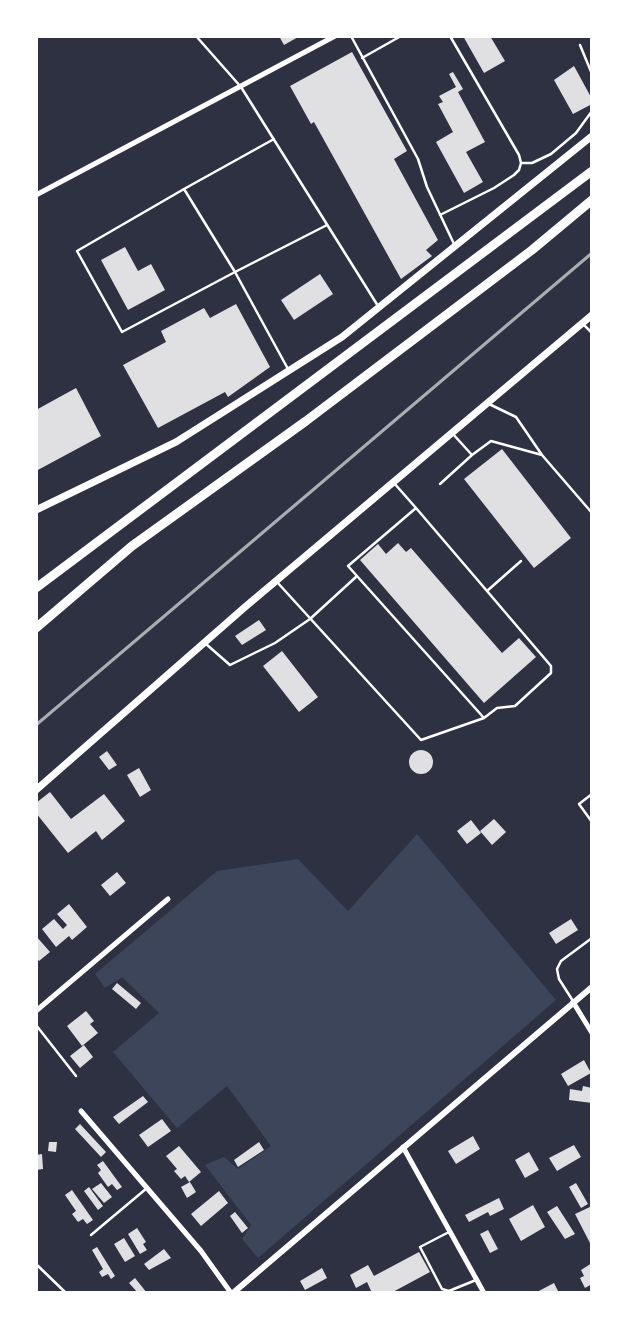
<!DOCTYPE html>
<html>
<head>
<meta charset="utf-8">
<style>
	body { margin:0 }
	#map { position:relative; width:628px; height:1329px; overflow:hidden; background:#2d3142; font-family:Helvetica,sans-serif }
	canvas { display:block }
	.frame { position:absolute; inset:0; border:38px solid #fff; pointer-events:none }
</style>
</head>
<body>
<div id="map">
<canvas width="628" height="1329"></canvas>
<div class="frame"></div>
</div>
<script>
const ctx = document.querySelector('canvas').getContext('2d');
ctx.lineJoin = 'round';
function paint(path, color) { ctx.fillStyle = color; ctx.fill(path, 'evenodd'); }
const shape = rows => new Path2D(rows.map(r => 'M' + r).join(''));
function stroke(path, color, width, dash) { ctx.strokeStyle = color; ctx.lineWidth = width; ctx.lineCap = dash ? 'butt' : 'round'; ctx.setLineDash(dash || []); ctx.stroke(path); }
paint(shape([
	[417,834,556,1000,258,1258,242,1239,251,1225,205,1165,224,1157,238,1169,271,1146,227,1086,177,1128,113,1052,159,1013,122,977,105,988,95,974,217,871,298,859,348,911]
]), '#3c4559');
paint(shape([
	[279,36,300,36,284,45],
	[463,36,490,36,505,61,484,73],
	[352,52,407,151,394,159,438,240,426,250,432,256,401,279,314,122,311,124,290,86],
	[574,66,592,99,592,104,573,114,554,80],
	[453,72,463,89,458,92,485,142,466,152,483,182,464,193,436,142,453,132,438,104,443,102,439,96,456,87,449,74],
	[125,247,138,271,151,264,165,290,128,310,101,260],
	[320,274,333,294,294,320,281,300],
	[236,304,270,367,228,397,225,392,158,428,123,365,166,342,161,331,204,308,210,318],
	[76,388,101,436,36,471,36,410],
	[502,449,571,538,534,568,464,479],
	[398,543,406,552,411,548,502,653,519,638,536,657,484,703,360,560,378,544,386,554],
	[259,620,266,630,242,645,235,636],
	[282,651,318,697,299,712,263,666],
	'409 762a12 12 0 1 1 24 0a12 12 0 1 1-24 0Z',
	[107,751,117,765,109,770,99,757],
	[139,768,151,790,140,797,127,775],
	[50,792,71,819,104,794,125,821,102,840,96,831,68,853,36,813,36,803],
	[494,819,506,832,492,845,480,831],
	[471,820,481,833,467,844,457,831],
	[117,872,126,883,110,896,101,885],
	[69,904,87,927,72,940,69,936,56,947,42,929,54,919,63,929,67,925,57,914],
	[571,919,578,930,556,944,549,933],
	[36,936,50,952,39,961,36,958],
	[117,983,141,1003,136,1009,112,989],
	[86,1011,94,1021,90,1024,98,1033,82,1046,67,1026],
	[84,1045,93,1057,80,1068,70,1056],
	[584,1060,591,1073,568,1086,561,1074],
	[583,1086,592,1088,592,1103,569,1100,570,1089,582,1091],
	[143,1096,148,1102,119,1124,113,1117],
	[162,1119,171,1131,148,1147,139,1135],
	[80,1124,106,1152,101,1157,75,1129],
	[473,1136,480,1149,456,1164,448,1151],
	[49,1142,57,1142,56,1152,48,1151],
	[259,1142,264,1150,238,1167,234,1160],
	[574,1145,581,1157,557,1171,549,1158],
	[179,1146,201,1172,189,1182,185,1176,181,1179,174,1171,177,1169,166,1156],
	[529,1152,539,1170,525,1178,515,1160],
	[42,1154,43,1169,36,1170,36,1155],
	[103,1161,122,1187,117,1190,112,1184,108,1187,98,1173,101,1170,97,1165],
	[190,1182,196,1192,187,1198,181,1187],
	[101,1183,112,1197,104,1203,92,1189],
	[576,1183,588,1204,581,1208,569,1187],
	[89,1187,103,1206,98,1210,84,1191],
	[72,1190,93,1220,87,1224,83,1219,78,1222,72,1214,76,1211,65,1195],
	[219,1191,228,1203,201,1226,191,1214],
	[499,1198,504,1209,490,1216,488,1212,469,1222,465,1215],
	[533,1205,545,1227,521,1241,509,1219],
	[557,1206,575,1234,565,1239,547,1212],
	[592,1206,592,1243,590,1243,575,1214],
	[235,1212,248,1228,242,1233,230,1216],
	[137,1228,146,1242,143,1244,147,1250,140,1254,128,1234],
	[488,1230,498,1249,490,1253,480,1234],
	[124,1238,135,1256,125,1262,114,1244],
	[97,1247,115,1276,111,1279,108,1274,102,1277,99,1272,103,1269,92,1250],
	[164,1249,171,1258,149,1270,144,1264],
	[419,1252,430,1272,391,1293,372,1293,367,1282,356,1288,350,1275,368,1265,374,1276],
	[592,1263,592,1284,585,1288,580,1278,584,1276,581,1270],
	[322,1268,327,1278,305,1290,300,1281],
	[135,1278,147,1293,138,1293,129,1283],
	[554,1283,559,1293,535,1293]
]), '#e0e0e3');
stroke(shape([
	[196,36,241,87,378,306],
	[351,36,418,159,427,187,455,246],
	[580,45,592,74],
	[362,58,401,36],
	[521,163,532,163,551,154,576,133,592,111],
	[184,189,274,139],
	[440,215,494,188,514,175,519,170,521,163,519,155,450,36],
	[582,323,592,333],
	[288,369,235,272,184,189,77,251,122,332,235,272,327,225],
	[489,404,516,417,542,455,592,513],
	[452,433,472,455,491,441,542,455],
	[394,483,416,508,487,591,551,666,551,673,515,706,497,708,484,718,348,566,416,508],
	[440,484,472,455],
	[277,582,421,740,484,718],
	[487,591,521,561],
	[206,644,230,665,275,643,310,619,357,576],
	[592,794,579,804,592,822],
	[573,1001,559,979,557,969,561,961,592,938],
	[36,1025,76,1076],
	[449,1232,420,1247,442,1289,449,1291,476,1280],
	[91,1235,147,1188],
	[36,1264,66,1293]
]), '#fff', 2.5);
stroke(shape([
	[36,195,335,36],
	[573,1002,592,1033],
	[36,1011,168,899],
	[81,1111,201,1251,231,1293],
	[403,1147,484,1293]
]), '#fff', 5);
stroke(shape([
	[233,1293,592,987]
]), '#fff', 6);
stroke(shape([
	[36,510,176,442,342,337,592,136],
	[36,790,245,607,592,315]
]), '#fff', 7);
stroke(shape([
	[36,588,592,171],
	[36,628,132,546,306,421,532,250,592,200]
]), '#fff', 9);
stroke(shape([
	[36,725,592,253]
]), '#abadb3', 3);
</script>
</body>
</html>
